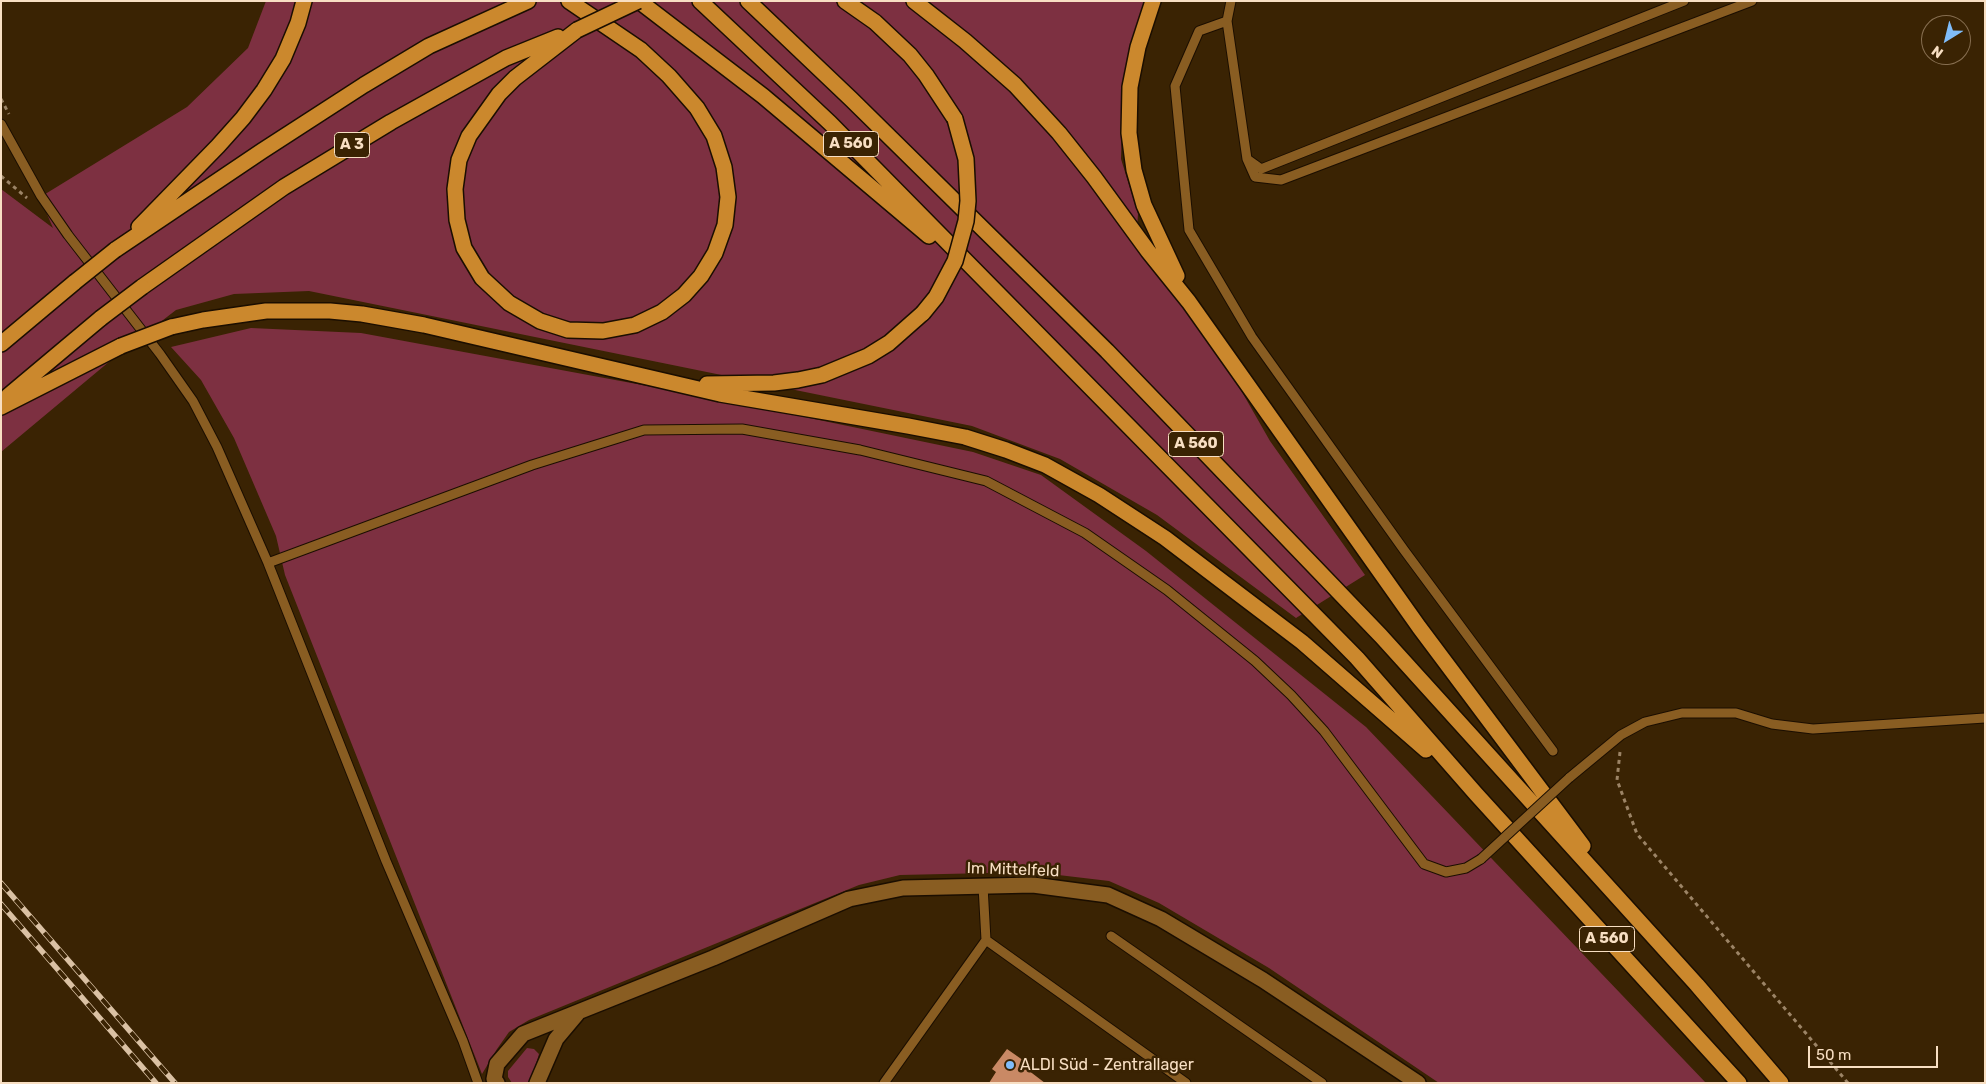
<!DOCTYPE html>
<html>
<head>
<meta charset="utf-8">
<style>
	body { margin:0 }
	#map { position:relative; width:1986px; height:1084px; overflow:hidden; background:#3a2303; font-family:Rubik,sans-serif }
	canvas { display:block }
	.frame { position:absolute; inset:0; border:2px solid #f8dfc3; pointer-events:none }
	.north { position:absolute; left:1921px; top:15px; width:50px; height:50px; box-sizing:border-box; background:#3a2303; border:1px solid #866e50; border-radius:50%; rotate:216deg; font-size:14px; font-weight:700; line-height:20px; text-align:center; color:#f8dfc3 }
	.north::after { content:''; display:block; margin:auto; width:18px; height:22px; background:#80bdfa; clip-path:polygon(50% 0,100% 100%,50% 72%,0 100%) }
	.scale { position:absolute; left:1808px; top:1046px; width:130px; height:22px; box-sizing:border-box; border:2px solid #f8dfc3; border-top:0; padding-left:6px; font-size:15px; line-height:18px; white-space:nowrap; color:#f8dfc3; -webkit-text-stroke:4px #3a2303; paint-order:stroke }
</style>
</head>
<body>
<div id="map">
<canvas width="1986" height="1084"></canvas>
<div class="frame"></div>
<div class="north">N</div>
<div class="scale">50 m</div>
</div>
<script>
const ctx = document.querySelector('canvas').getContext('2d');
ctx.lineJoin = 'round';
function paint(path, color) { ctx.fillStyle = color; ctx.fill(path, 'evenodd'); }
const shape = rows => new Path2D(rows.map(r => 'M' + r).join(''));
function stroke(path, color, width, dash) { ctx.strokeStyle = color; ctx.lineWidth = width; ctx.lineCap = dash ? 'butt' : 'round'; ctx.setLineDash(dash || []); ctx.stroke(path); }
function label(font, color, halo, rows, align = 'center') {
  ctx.font = font + ' Rubik,sans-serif'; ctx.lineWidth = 5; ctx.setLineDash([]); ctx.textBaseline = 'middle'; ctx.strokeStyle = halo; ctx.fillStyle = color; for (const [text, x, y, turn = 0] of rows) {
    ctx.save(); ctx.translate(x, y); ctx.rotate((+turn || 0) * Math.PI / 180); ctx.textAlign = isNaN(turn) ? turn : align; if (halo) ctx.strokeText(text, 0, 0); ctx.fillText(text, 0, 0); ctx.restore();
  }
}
paint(shape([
	[266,1,1147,1,1123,80,1121,159,1138,214,1136,244,1230,371,1270,441,1365,575,1296,618,1157,515,1060,459,972,426,309,291,234,294,176,310,110,361,1,452,1,189,53,228,34,184,42,196,187,107,248,48],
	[251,328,361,333,718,399,973,452,1041,475,1146,551,1366,727,1706,1083,1439,1083,1269,968,1159,903,1109,881,1033,872,900,875,859,885,529,1020,509,1032,497,1049,482,1074,285,575,276,536,234,438,201,380,171,347],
	[527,1048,534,1049,539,1054,532,1077,527,1083,512,1083,508,1077,508,1071]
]), '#7d3041');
paint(shape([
	[1007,1049,1027,1063,1024,1067,1045,1083,989,1083,996,1072,992,1069]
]), '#c98965');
const lane = shape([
	[1227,21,1231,1],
	[1,124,41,196,68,235,160,354,193,401,217,447,268,563,386,861,463,1041,478,1083],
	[1247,159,1261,169,1684,1],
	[268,563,532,465,644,430,742,429,860,450,986,481,1085,533,1167,590,1255,661,1291,695,1324,731,1424,864,1446,872,1466,868,1481,859],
	[1553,751,1404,550,1252,337,1189,230,1175,86,1199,31,1227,21,1247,159,1255,177,1281,180,1752,1],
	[1569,778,1621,735,1645,722,1682,713,1736,713,1772,724,1813,729,1985,718],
	[983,886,986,940],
	[1111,936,1322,1083],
	[884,1083,986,940,1186,1083]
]);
const street = shape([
	[497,1083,494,1079,497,1064,523,1034,713,958,849,899,903,888,1033,885,1108,895,1161,919,1263,980,1418,1083],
	[537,1083,556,1039,577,1014]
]);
const highway = shape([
	[569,1,641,50,669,76,697,108,714,136,724,167,728,197,725,225,715,253,701,276,684,295,662,312,635,325,603,331,568,330,540,321,509,303,482,278,464,248,457,220,455,189,459,160,469,136,499,94,515,78,577,30],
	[639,1,763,96,929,236],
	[700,1,830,123,1357,658,1476,794,1739,1083],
	[748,1,851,99,1107,351,1381,636,1697,985,1781,1083],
	[845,1,875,22,910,55,926,75,955,119],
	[914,1,965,41,1015,85,1059,133,1094,177,1148,251,1189,302,1419,627,1583,846],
	[1153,1,1138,47,1130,87,1129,133,1134,170,1144,205,1177,276],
	[139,227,218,146,243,118,264,90,283,59,298,23,304,1],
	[115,250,262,151,364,85,429,46,528,1],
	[142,287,284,187,391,122,506,58,558,37],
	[171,327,203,320,266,311,330,311,362,314,424,325,720,394,908,426,965,437,1006,450,1045,465,1099,495,1165,538,1302,642,1426,750],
	[1,344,75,282],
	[707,384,774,383,798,380,822,375,868,356,889,343,923,313],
	[8,396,101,318],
	[1,407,121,346]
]);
stroke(lane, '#1b0e00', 11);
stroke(street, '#1b0e00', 18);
stroke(highway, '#1b0e00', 18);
stroke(shape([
	[1,99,9,114],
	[1,176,27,198],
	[1620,752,1617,780,1637,834,1848,1083]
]), '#9c8466', 3, [4, 4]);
stroke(lane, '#895d22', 9);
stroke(street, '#895d22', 15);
stroke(highway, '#cb882d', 15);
const rail = shape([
	[1,883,175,1083],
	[1,904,156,1083]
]);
stroke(rail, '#dac1a4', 5.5);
stroke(rail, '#3a2303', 4, [11]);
const laneBridge = shape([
	[1481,859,1569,778]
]);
const highwayBridge = shape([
	[577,30,638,1],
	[75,282,115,250],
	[923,313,936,297,955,261,966,221,968,201,966,159,955,119],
	[101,318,142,287],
	[121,346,171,327]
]);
stroke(laneBridge, '#1b0e00', 11, []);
stroke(highwayBridge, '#1b0e00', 18, []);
stroke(laneBridge, '#895d22', 9);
stroke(highwayBridge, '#cb882d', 15);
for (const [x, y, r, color] of [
	[1010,1065,5,"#80bdfa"]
]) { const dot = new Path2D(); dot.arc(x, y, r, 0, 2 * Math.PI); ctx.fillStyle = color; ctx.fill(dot); stroke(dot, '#3a2303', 2); }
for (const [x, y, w] of [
	[851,144,55],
	[352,145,35],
	[1196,444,55],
	[1607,939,55]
]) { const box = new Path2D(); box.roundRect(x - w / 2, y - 12.5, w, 25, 4); ctx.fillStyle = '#3a2303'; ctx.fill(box); stroke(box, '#f8dfc3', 1); }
label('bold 15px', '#f8dfc3', null, [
	["A 560",851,144],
	["A 3",352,145],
	["A 560",1196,444],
	["A 560",1607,939]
]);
label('16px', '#f8dfc3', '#3a2303', [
	["Im Mittelfeld",1013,870,2]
]);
label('16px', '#f8dfc3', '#3a2303', [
	["ALDI Süd - Zentrallager",1020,1065]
], 'left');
</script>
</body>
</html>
